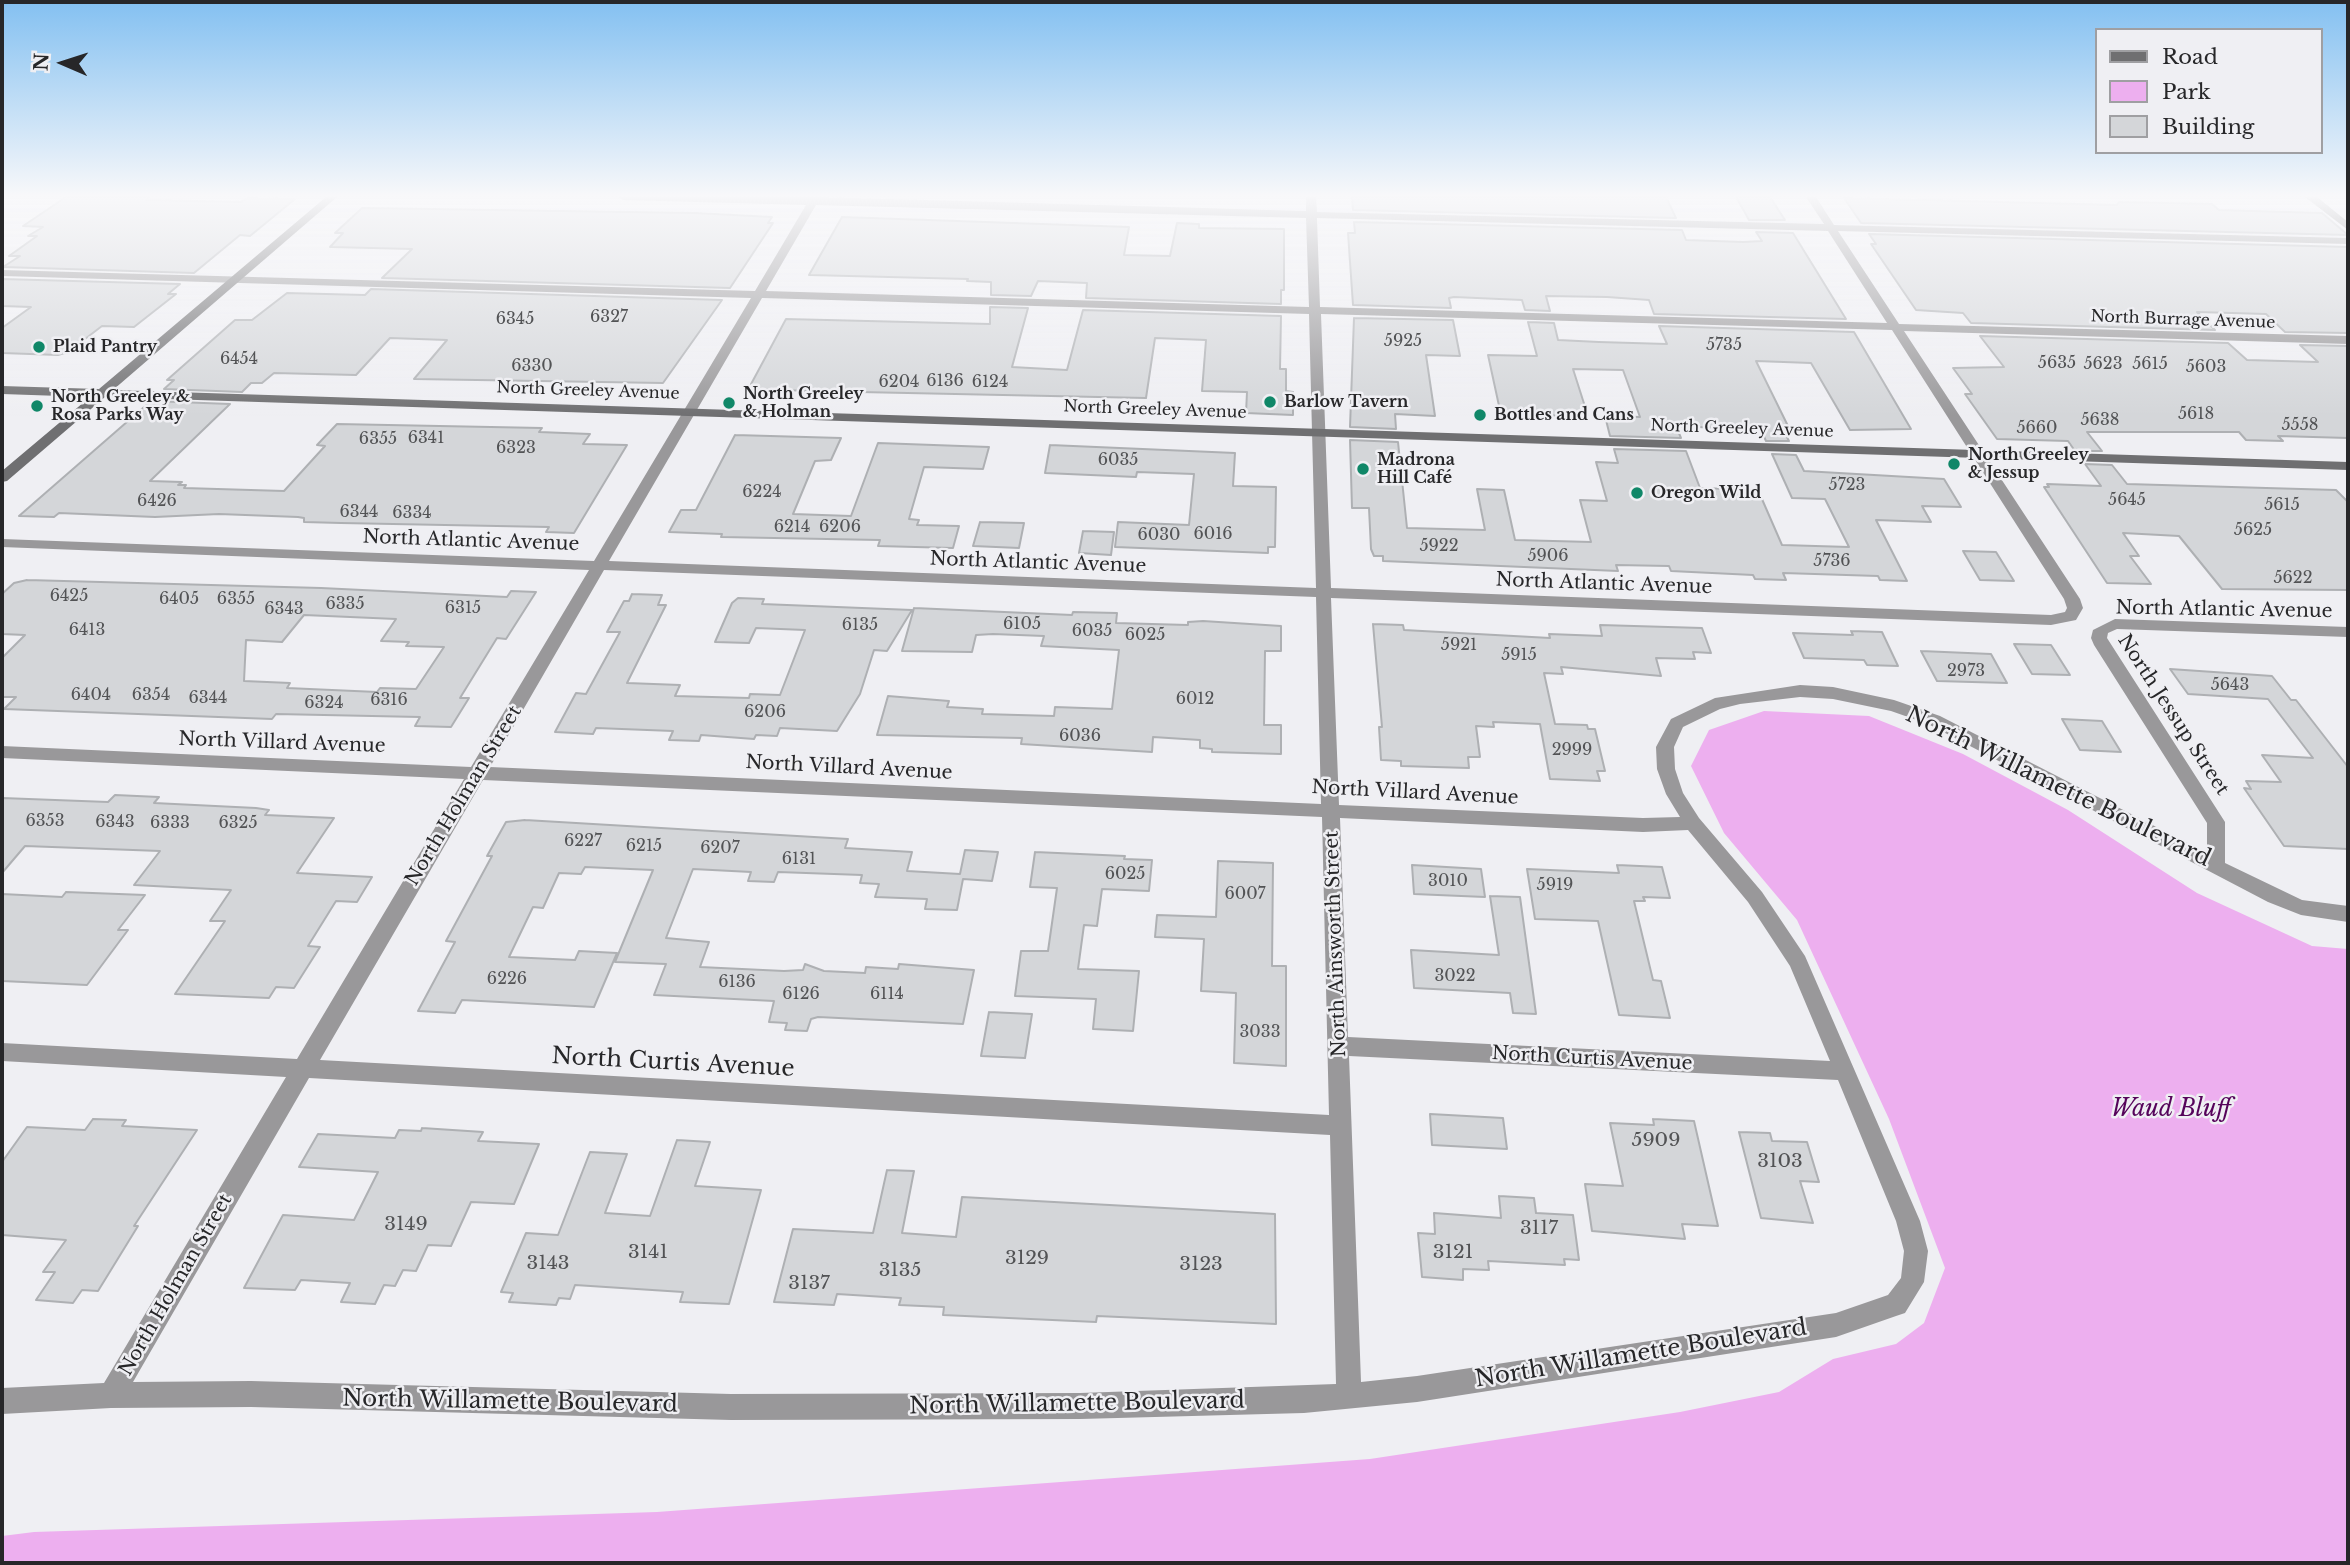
<!DOCTYPE html>
<html>
<head>
<meta charset="utf-8">
<style>
	body { margin:0 }
	#map { position:relative; width:2350px; height:1565px; overflow:hidden; background:#efeff3; font-family:"Libre Baskerville",serif }
	canvas { display:block }
	.frame { position:absolute; inset:0; border:4px solid #272729; pointer-events:none }
	.legend { position:absolute; left:2095px; top:28px; width:228px; height:126px; box-sizing:border-box; background:#efeff3; border:2px solid #9f9fa2; margin:0; padding:9px 12px; list-style:none; font-size:21px; color:#272729 }
	.legend li { display:flex; align-items:center; gap:14px; height:35px }
	.legend b { width:35px; border:2px solid #9f9fa2 }
	.north { position:absolute; left:28px; top:28px; width:70px; height:70px; -webkit-text-stroke:5px #efeff3; paint-order:stroke; rotate:273deg; font-size:19px; font-weight:700; line-height:28px; text-align:center; color:#272729 }
	.north::after { content:''; display:block; margin:auto; width:24px; height:32px; background:#272729; clip-path:polygon(50% 0,100% 100%,50% 72%,0 100%) }
</style>
</head>
<body>
<div id="map">
<canvas width="2350" height="1565"></canvas>
<div class="frame"></div>
<ul class="legend">
<li><b style="height:9px;background:#6f6f71"></b>Road</li>
<li><b style="height:19px;background:#edafef"></b>Park</li>
<li><b style="height:19px;background:#d4d6d9"></b>Building</li>
</ul>
<div class="north">N</div>
</div>
<script>
const ctx = document.querySelector('canvas').getContext('2d');
ctx.lineJoin = 'round';
function paint(path, color) { ctx.fillStyle = color; ctx.fill(path, 'evenodd'); }
const shape = rows => new Path2D(rows.map(r => 'M' + r).join(''));
function stroke(path, color, width, dash) { ctx.strokeStyle = color; ctx.lineWidth = width; ctx.lineCap = dash ? 'butt' : 'round'; ctx.setLineDash(dash || []); ctx.stroke(path); }
function label(font, color, halo, rows, align = 'center') {
  ctx.font = font + ' "Libre Baskerville",serif'; ctx.lineWidth = 5; ctx.setLineDash([]); ctx.textBaseline = 'middle'; ctx.strokeStyle = halo; ctx.fillStyle = color; for (const [text, x, y, turn = 0] of rows) {
    ctx.save(); ctx.translate(x, y); ctx.rotate((+turn || 0) * Math.PI / 180); ctx.textAlign = isNaN(turn) ? turn : align; if (halo) ctx.strokeText(text, 0, 0); ctx.fillText(text, 0, 0); ctx.restore();
  }
}
paint(shape([
	[1764,711,1869,716,1963,754,2068,810,2197,893,2312,946,2348,949,2348,1563,2,1563,2,1536,34,1532,657,1512,1370,1459,1680,1412,1779,1392,1833,1359,1896,1344,1924,1323,1945,1268,1889,1119,1797,920,1724,833,1691,766,1709,730]
]), '#edafef');
const building = shape([
	[66,197,149,197,146,200,241,202,247,198,295,199,250,236,240,235,194,273,3,267,20,256,9,256,37,236,28,236,43,227,23,226,66,197],
	[1352,197,1666,197,1676,218,1353,210,1352,197],
	[1736,197,1770,197,1785,220,1749,220,1736,197],
	[1844,198,2117,205,2119,202,2212,204,2219,210,2322,213,2348,235,1861,223,1844,198],
	[362,208,695,213,772,217,768,223,773,223,730,288,382,278,412,249,330,247,343,233,335,233,362,208],
	[842,217,1129,227,1124,255,1170,256,1177,223,1199,224,1199,228,1284,229,1284,290,1281,290,1281,304,1086,298,1087,283,1038,281,1031,296,991,295,991,282,967,281,968,279,809,275,842,217],
	[1354,222,1682,230,1686,240,1743,242,1762,241,1756,232,1793,233,1846,319,1654,314,1649,300,1607,297,1546,296,1550,311,1525,310,1522,300,1454,297,1449,298,1451,308,1353,305,1348,233,1355,233,1354,222],
	[1869,234,2348,247,2348,333,2285,332,2266,314,2197,312,2215,330,1971,323,1963,313,1916,310,1871,244,1876,244,1869,234],
	[2,279,180,284,168,294,176,294,134,327,102,326,68,352,58,355,2,353,2,328,31,307,2,306,2,279],
	[371,289,722,300,663,383,414,379,447,340,390,338,356,375,274,373,262,383,251,383,242,392,164,389,174,380,167,380,235,320,252,320,287,293,365,295,371,289],
	[990,307,1028,308,1012,367,1067,370,1083,310,1281,316,1280,369,1286,369,1286,391,1293,392,1293,415,1246,413,1247,392,1202,391,1206,340,1155,338,1146,398,812,391,752,389,754,387,750,386,786,319,990,324,990,307],
	[1354,318,1453,320,1460,356,1426,355,1435,416,1395,414,1396,429,1350,427,1354,318],
	[1528,322,1554,323,1558,340,1599,342,1667,344,1659,326,1854,332,1911,429,1850,430,1811,363,1756,361,1788,426,1781,426,1789,441,1766,441,1761,430,1676,426,1681,438,1610,436,1605,416,1640,417,1623,370,1573,369,1588,416,1501,415,1488,355,1537,356,1528,322],
	[1980,336,2228,343,2247,360,2318,362,2300,345,2348,346,2348,438,2278,436,2283,441,2246,440,2239,432,2087,432,2102,451,2075,451,2068,441,1997,439,1965,394,1972,394,1953,368,2004,367,1980,336],
	[151,401,230,404,150,481,182,482,178,485,186,485,184,488,284,491,325,446,317,445,337,424,542,428,539,432,590,434,583,444,627,445,574,533,546,532,549,527,341,523,304,522,304,518,298,517,219,514,155,517,59,513,54,517,19,516,151,401],
	[735,435,841,438,831,460,815,461,793,514,851,516,878,443,989,447,983,469,924,467,909,519,919,520,917,525,959,526,953,548,878,546,880,540,721,537,722,534,669,532,681,510,696,510,735,435],
	[1350,440,1398,442,1407,528,1485,530,1477,489,1504,490,1515,540,1591,542,1580,500,1607,501,1596,462,1618,463,1614,449,1686,451,1700,488,1758,490,1782,545,1849,547,1825,499,1792,498,1772,454,1796,455,1804,471,1944,479,1961,507,1922,506,1931,522,1876,520,1907,581,1880,580,1878,576,1783,573,1786,580,1755,579,1753,575,1671,571,1669,566,1616,565,1618,571,1383,561,1383,556,1374,556,1371,549,1369,508,1352,508,1350,440],
	[1050,445,1235,453,1233,486,1276,487,1275,547,1268,547,1268,553,1115,547,1118,522,1189,525,1194,474,1137,472,1136,477,1045,473,1050,445],
	[2085,464,2112,465,2127,484,2336,490,2348,502,2348,590,2222,589,2179,536,2123,533,2139,556,2130,556,2151,584,2107,583,2044,487,2049,487,2047,484,2101,486,2085,464],
	[980,522,1024,523,1019,548,973,546,980,522],
	[1083,531,1114,532,1111,555,1079,553,1083,531],
	[1963,551,1996,552,2014,581,1980,580,1963,551],
	[27,580,321,588,507,597,511,591,536,592,506,639,497,638,460,698,469,698,451,727,415,726,420,717,276,714,272,719,4,709,16,697,2,697,2,658,25,635,2,634,2,594,14,583,27,580],
	[304,615,396,619,381,641,409,642,406,646,444,647,416,689,380,688,377,692,287,688,290,683,244,681,246,640,282,642,304,615],
	[632,594,662,595,658,605,666,605,627,683,680,685,675,696,749,698,750,694,780,695,805,630,756,628,749,643,715,642,732,603,738,598,764,599,762,604,912,610,887,651,874,650,860,694,837,731,780,728,777,736,756,735,754,739,701,735,699,741,669,740,673,731,596,728,593,734,555,732,576,693,586,694,620,632,607,632,624,601,629,601,632,594],
	[914,608,1072,615,1073,612,1117,613,1116,623,1188,625,1188,622,1203,621,1281,626,1281,651,1265,651,1264,725,1281,725,1281,754,1212,752,1212,749,1200,748,1200,740,1153,737,1152,752,1021,744,1022,738,877,735,888,696,949,701,947,707,983,709,982,714,1054,716,1055,707,1112,709,1119,650,1041,646,1044,636,993,634,976,635,972,652,902,651,914,608],
	[1373,624,1403,625,1404,630,1550,638,1549,634,1602,636,1600,625,1702,628,1711,653,1693,652,1695,659,1656,658,1661,676,1561,667,1563,674,1544,673,1555,724,1587,725,1588,729,1595,729,1605,771,1597,771,1600,781,1550,779,1540,724,1493,722,1494,727,1476,726,1480,757,1468,757,1469,768,1401,766,1401,761,1381,760,1379,727,1382,727,1373,624],
	[1851,631,1882,632,1898,666,1867,665,1864,660,1804,658,1793,633,1853,635,1851,631],
	[2014,644,2051,645,2070,675,2032,674,2014,644],
	[1921,651,1991,654,2007,683,1937,681,1921,651],
	[2170,669,2272,676,2291,700,2296,700,2348,767,2348,849,2284,846,2244,788,2251,789,2246,781,2281,782,2262,755,2313,758,2268,699,2188,694,2170,669],
	[2062,719,2102,721,2121,752,2080,750,2062,719],
	[115,795,159,797,154,803,256,808,269,810,265,815,334,818,297,873,372,877,357,902,336,901,308,946,320,947,294,988,276,987,269,998,175,994,225,921,210,921,231,890,134,885,160,851,25,846,2,873,2,798,108,802,115,795],
	[525,820,848,839,845,848,912,852,907,871,960,874,965,850,998,852,992,881,963,879,957,910,925,909,927,899,875,897,879,884,860,883,862,875,778,872,774,882,748,881,751,872,693,869,666,938,709,942,700,967,784,971,803,970,805,964,824,971,865,973,866,967,898,969,899,964,974,970,963,1024,818,1017,811,1019,807,1031,785,1030,787,1023,769,1022,774,1001,654,995,666,964,615,962,653,870,585,867,581,874,559,873,543,908,533,907,509,957,575,960,579,951,617,953,594,1007,462,1000,455,1013,418,1011,455,942,446,941,492,856,487,856,506,822,525,820],
	[1035,852,1125,856,1124,859,1152,860,1149,891,1102,889,1097,926,1084,925,1078,969,1139,971,1133,1031,1093,1029,1096,999,1015,996,1021,951,1048,951,1057,888,1030,887,1035,852],
	[1218,861,1273,863,1272,966,1286,966,1286,1066,1234,1063,1236,993,1201,991,1204,939,1155,937,1157,915,1216,917,1218,861],
	[1412,865,1481,869,1485,897,1414,894,1412,865],
	[1617,865,1662,867,1670,898,1643,897,1645,901,1634,901,1653,980,1661,981,1670,1018,1619,1015,1598,921,1535,919,1527,869,1619,873,1617,865],
	[66,892,145,895,118,930,128,930,87,985,2,981,2,894,62,897,66,892],
	[1490,896,1520,897,1536,1014,1513,1013,1510,993,1414,988,1411,950,1499,955,1490,896],
	[989,1012,1032,1014,1025,1058,981,1056,989,1012],
	[1430,1114,1503,1118,1507,1149,1432,1145,1430,1114],
	[93,1119,126,1120,122,1126,197,1130,134,1226,138,1226,98,1291,82,1290,73,1303,36,1300,55,1272,43,1272,66,1240,2,1235,2,1162,27,1127,85,1130,93,1119],
	[1653,1119,1694,1121,1718,1226,1682,1224,1685,1239,1592,1231,1585,1184,1623,1186,1610,1123,1654,1125,1653,1119],
	[422,1128,483,1132,478,1141,539,1144,514,1204,471,1202,451,1246,428,1245,416,1271,403,1270,395,1286,384,1285,375,1304,341,1302,350,1283,301,1280,295,1290,244,1288,283,1215,354,1220,378,1172,299,1167,318,1134,395,1138,399,1130,421,1131,422,1128],
	[1739,1132,1770,1133,1772,1141,1807,1142,1819,1182,1800,1181,1813,1223,1761,1218,1739,1132],
	[677,1140,710,1142,695,1186,761,1190,729,1304,680,1302,683,1292,575,1285,570,1299,559,1298,556,1305,509,1302,513,1293,501,1292,526,1233,558,1235,590,1152,627,1154,605,1213,650,1216,677,1140],
	[887,1170,914,1171,902,1233,956,1237,962,1197,1275,1214,1276,1324,1097,1316,1096,1322,943,1315,944,1307,899,1305,901,1298,837,1294,834,1305,774,1302,793,1229,873,1233,887,1170],
	[1499,1196,1534,1198,1536,1213,1573,1215,1579,1260,1564,1259,1565,1265,1488,1261,1489,1270,1463,1269,1463,1280,1422,1277,1418,1233,1435,1234,1434,1213,1501,1218,1499,1196]
]);
paint(building, '#d4d6d9');
stroke(building, '#aeb0b3', 2);
paint(shape([
	[618,197,821,197,1306,211,1306,197,1316,197,1317,212,1824,224,1806,197,1816,197,1834,225,2348,238,2348,244,1838,231,1899,324,2348,336,2348,344,1904,331,2080,599,2083,608,2076,620,2051,625,1331,598,1339,805,1643,818,1680,817,1666,794,1657,769,1656,747,1671,719,1715,698,1800,685,1833,687,1894,700,1940,716,2207,853,2207,823,2094,645,2091,638,2093,630,2115,619,2348,627,2348,637,2117,629,2108,633,2107,638,2225,822,2225,863,2302,900,2348,906,2348,922,2301,915,2268,902,1928,724,1891,711,1833,699,1800,697,1740,704,1720,709,1683,727,1674,747,1675,769,1683,793,1699,818,1762,892,1805,956,1920,1221,1928,1251,1924,1282,1905,1313,1896,1316,1836,1337,1417,1402,1304,1413,1080,1419,731,1420,251,1407,111,1408,2,1414,2,1388,104,1383,286,1077,2,1061,2,1043,297,1059,464,779,2,758,2,746,471,767,589,570,2,547,2,539,594,561,751,298,2,276,2,270,755,291,806,205,623,200,618,197],
	[816,205,1306,218,1309,307,766,291,816,205],
	[1317,218,1828,231,1887,323,1320,307,1317,218],
	[762,298,1309,314,1316,588,609,561,762,298],
	[1321,314,1892,330,2064,599,2067,608,2065,612,2051,615,1331,588,1321,314],
	[604,570,1316,597,1321,804,490,767,604,570],
	[483,780,1322,817,1329,1115,320,1060,483,780],
	[1340,818,1643,832,1688,830,1748,902,1790,966,1830,1061,1348,1037,1340,818],
	[1349,1056,1838,1080,1896,1221,1904,1251,1901,1278,1888,1295,1836,1313,1417,1376,1361,1382,1349,1056],
	[309,1078,1330,1135,1336,1384,1080,1393,731,1394,251,1381,133,1382,309,1078]
]), '#99989a');
paint(shape([
	[326,197,337,197,113,390,2348,462,2348,470,105,397,7,481,2,482,2,471,90,397,2,394,2,386,99,389,326,197],
	[2305,197,2317,197,2348,222,2348,230,2305,197]
]), '#6f6f71');
const sky = ctx.createLinearGradient(0, 0, 0, 416);
sky.addColorStop(0, '#83c0f1');
sky.addColorStop(0.47, '#f8f8fa');
sky.addColorStop(1, '#f8f8fa00');
ctx.fillStyle = sky;
ctx.fillRect(0, 0, 2350, 416);
for (const [x, y, r, color] of [
	[39,347,7,"#108768"],
	[1270,402,7,"#108768"],
	[729,403,7,"#108768"],
	[37,406,7,"#108768"],
	[1480,415,7,"#108768"],
	[1954,464,7,"#108768"],
	[1363,469,7,"#108768"],
	[1637,493,7,"#108768"]
]) { const dot = new Path2D(); dot.arc(x, y, r, 0, 2 * Math.PI); ctx.fillStyle = color; ctx.fill(dot); stroke(dot, '#efeff3', 2.5); }
label('16px', '#525355', null, [
	["6327",609,317],
	["6345",515,319],
	["5925",1403,341],
	["5735",1724,345],
	["6454",239,359],
	["5635",2057,363],
	["5623",2103,364],
	["5615",2150,364],
	["6330",532,366],
	["5603",2206,367],
	["6136",945,381],
	["6204",899,382],
	["6124",990,382],
	["5618",2196,414],
	["5638",2100,420],
	["5558",2300,425],
	["5660",2037,428],
	["6341",426,438],
	["6355",378,439],
	["6323",516,448],
	["6035",1118,460],
	["5723",1847,485],
	["6224",762,492],
	["5645",2127,500],
	["6426",157,501],
	["5615",2282,505],
	["6344",359,512],
	["6334",412,513],
	["6214",792,527],
	["6206",840,527],
	["5625",2253,530],
	["6016",1213,534],
	["6030",1159,535],
	["5922",1439,546],
	["5906",1548,556],
	["5736",1832,561],
	["5622",2293,578],
	["6425",69,596],
	["6405",179,599],
	["6355",236,599],
	["6335",345,604],
	["6315",463,608],
	["6343",284,609],
	["6105",1022,624],
	["6135",860,625],
	["6413",87,630],
	["6035",1092,631],
	["6025",1145,635],
	["5921",1459,645],
	["5915",1519,655],
	["2973",1966,671],
	["5643",2230,685],
	["6404",91,695],
	["6354",151,695],
	["6344",208,698],
	["6012",1195,699],
	["6316",389,700],
	["6324",324,703],
	["6206",765,712],
	["6036",1080,736],
	["2999",1572,750],
	["6353",45,821],
	["6343",115,822],
	["6333",170,823],
	["6325",238,823],
	["6227",583,841],
	["6215",644,846],
	["6207",720,848],
	["6131",799,859],
	["6025",1125,874],
	["3010",1448,881],
	["5919",1555,885],
	["6007",1245,894],
	["3022",1455,976],
	["6226",507,979],
	["6136",737,982],
	["6126",801,994],
	["6114",887,994],
	["3033",1260,1032]
]);
label('16px', '#272729', '#efeff3', [
	["North Burrage Avenue",2183,320,2],
	["North Greeley Avenue",588,391,2],
	["North Greeley Avenue",1155,410,2],
	["North Greeley Avenue",1742,429,2]
]);
label('bold 16px', '#272729', '#efeff3', [
	["Plaid Pantry",53,347],
	["North Greeley",743,394],
	["& Holman",743,412],
	["North Greeley &",51,397],
	["Rosa Parks Way",51,415],
	["Barlow Tavern",1284,402],
	["Bottles and Cans",1494,415],
	["North Greeley",1968,455],
	["& Jessup",1968,473],
	["Madrona",1377,460],
	["Hill Café",1377,478],
	["Oregon Wild",1651,493]
], 'left');
label('19px', '#272729', '#efeff3', [
	["North Atlantic Avenue",471,541,2],
	["North Atlantic Avenue",1038,563,2],
	["North Atlantic Avenue",1604,584,2],
	["North Atlantic Avenue",2224,610,1],
	["North Jessup Street",2173,715,57],
	["North Villard Avenue",282,743,2],
	["North Villard Avenue",849,768,3],
	["North Villard Avenue",1415,793,3],
	["North Holman Street",464,796,-59],
	["North Ainsworth Street",1336,944,-92],
	["North Curtis Avenue",1592,1059,3],
	["North Holman Street",176,1285,-60]
]);
label('19px', '#525355', null, [
	["5909",1656,1141],
	["3103",1780,1162],
	["3149",406,1225],
	["3117",1539,1229],
	["3141",648,1253],
	["3121",1453,1253],
	["3129",1027,1259],
	["3143",548,1264],
	["3123",1201,1265],
	["3135",900,1271],
	["3137",809,1284]
]);
label('23px', '#272729', '#efeff3', [
	["North Willamette Boulevard",2058,787,26],
	["North Curtis Avenue",673,1063,3],
	["North Willamette Boulevard",1641,1354,-9],
	["North Willamette Boulevard",510,1402,1],
	["North Willamette Boulevard",1077,1404,-1]
]);
label('italic 23px', '#56045b', '#efeff3', [
	["Waud Bluff",2171,1110]
]);
</script>
</body>
</html>
